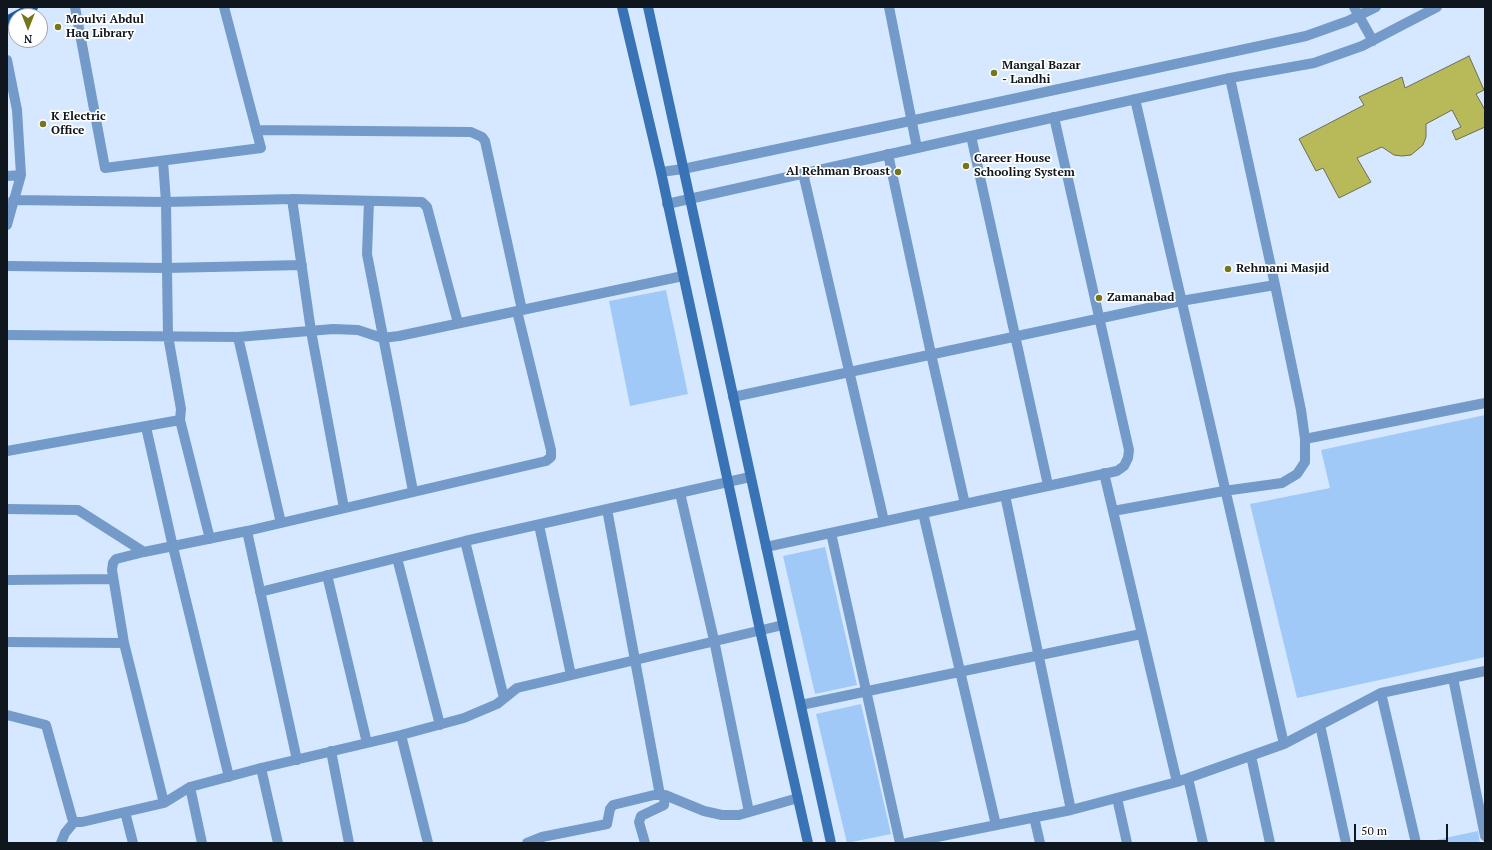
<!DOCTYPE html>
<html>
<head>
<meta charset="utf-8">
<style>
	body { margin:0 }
	#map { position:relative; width:1492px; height:850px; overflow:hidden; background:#d6e8ff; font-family:"PT Serif",serif }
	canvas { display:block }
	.frame { position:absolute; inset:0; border:8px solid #0f161d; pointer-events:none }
	.north { position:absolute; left:8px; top:8px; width:40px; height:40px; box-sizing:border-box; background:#fff; border:1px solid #9fa2a5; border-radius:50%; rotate:180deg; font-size:11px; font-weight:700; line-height:16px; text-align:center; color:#0f161d }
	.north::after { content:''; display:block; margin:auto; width:14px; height:18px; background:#75751b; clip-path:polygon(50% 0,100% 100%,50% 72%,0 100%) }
	.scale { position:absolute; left:1354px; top:824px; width:94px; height:18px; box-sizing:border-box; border:2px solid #0f161d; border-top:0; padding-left:5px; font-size:12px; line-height:14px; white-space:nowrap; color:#0f161d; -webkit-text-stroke:3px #fff; paint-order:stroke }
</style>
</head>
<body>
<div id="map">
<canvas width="1492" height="850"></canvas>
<div class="frame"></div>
<div class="north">N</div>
<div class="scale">50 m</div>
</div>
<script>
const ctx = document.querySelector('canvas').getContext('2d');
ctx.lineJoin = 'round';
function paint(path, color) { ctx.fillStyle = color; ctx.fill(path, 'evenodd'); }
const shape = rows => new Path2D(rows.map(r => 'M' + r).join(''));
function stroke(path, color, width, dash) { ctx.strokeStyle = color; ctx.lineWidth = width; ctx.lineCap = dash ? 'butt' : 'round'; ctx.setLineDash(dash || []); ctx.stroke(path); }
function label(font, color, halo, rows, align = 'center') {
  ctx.font = font + ' "PT Serif",serif'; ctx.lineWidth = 3.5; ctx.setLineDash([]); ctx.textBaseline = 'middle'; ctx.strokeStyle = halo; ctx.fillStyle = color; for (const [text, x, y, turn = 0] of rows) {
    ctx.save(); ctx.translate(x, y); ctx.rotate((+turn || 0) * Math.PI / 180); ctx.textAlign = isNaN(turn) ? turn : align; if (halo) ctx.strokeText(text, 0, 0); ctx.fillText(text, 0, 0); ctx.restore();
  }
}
paint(shape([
	[666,290,688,394,630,406,609,301],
	[1485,415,1485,657,1297,698,1250,504,1330,488,1321,450],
	[825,547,857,685,815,694,783,556],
	[861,704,891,834,847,843,816,714],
	[1478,831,1480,843,1426,843,1426,842]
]), '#a1c9f8');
const building = shape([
	[1469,56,1484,90,1476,94,1485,110,1485,127,1456,140,1452,131,1461,127,1452,110,1426,124,1426,137,1423,145,1411,155,1402,156,1394,155,1382,147,1357,158,1371,182,1339,198,1323,168,1316,171,1299,139,1364,105,1359,97,1402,77,1405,88,1469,56]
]);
paint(building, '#b8ba5a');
stroke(building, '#6c6d55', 1);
stroke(shape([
	[75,7,105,168,261,148,224,7],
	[889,7,917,148],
	[7,60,17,110,21,175,7,225],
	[1230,78,1275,285,1301,410,1305,439],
	[1135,99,1284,744],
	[256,130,471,132,482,137,485,141,522,310],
	[971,136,1048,485],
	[888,154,931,354,965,504],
	[803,173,884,521],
	[7,176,21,175],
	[292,199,311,331,344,508],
	[13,200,166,202,292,199,422,202,427,207,458,323],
	[369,201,367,254,413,491],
	[7,266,166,268,302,265],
	[7,335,238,337,333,329,358,330,382,338,399,336,683,276],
	[238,337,281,523],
	[733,397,1181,301,1275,285],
	[180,420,210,539],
	[146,427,173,547,229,777],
	[7,451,180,420,181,409,168,336,166,202,163,161],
	[1104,473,1177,782],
	[680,493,714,640,749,812],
	[1005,495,1071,810],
	[7,509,78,510,144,552,247,531,546,461,551,457,551,450,517,311],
	[607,509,660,795],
	[1113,511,1224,491,1282,483,1297,474,1305,462,1305,439,1485,403],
	[923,513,996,825],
	[539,525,571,675],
	[247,531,297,760],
	[831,533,900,843],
	[465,541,504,698],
	[766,547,1117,471,1124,466,1128,458,1129,450,1054,117],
	[144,552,116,559,113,563,112,570,124,643,164,803],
	[397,558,440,725],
	[327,575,367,743],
	[7,580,113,579],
	[260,592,465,541,750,477],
	[7,642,124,643],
	[1453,678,1485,836],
	[1381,693,1416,843],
	[801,705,1141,634],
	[7,715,46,725,72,818,74,822,82,822,164,803,190,787,261,768,401,735,464,718,497,704,517,688,783,625],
	[1320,725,1346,843],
	[401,735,428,843],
	[331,751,349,843],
	[1251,756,1270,843],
	[261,768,278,843],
	[1188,778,1203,843],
	[190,787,202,843],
	[1117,798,1127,843],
	[125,812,133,843],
	[1034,817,1040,843],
	[61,843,65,833,74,822],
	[527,843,542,837,607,824,610,809,613,805,654,795,665,795,704,811,722,815,739,815,798,798],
	[645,843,639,822,641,816,664,805,665,795],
	[907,843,1071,810,1177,782,1284,744,1381,693,1485,671]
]), '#739ac8', 10);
stroke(shape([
	[1354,7,1373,41],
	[661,172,683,169,896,124,1306,36,1348,21,1376,7],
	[667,204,1230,78,1314,63,1362,46,1437,7]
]), '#739ac8', 10);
stroke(shape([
	[622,7,661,172,760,630,808,843],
	[648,7,831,843]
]), '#3873b6', 10);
stroke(shape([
	[7,21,33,7]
]), '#1a5797', 10);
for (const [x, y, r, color] of [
	[58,27,4,"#75751b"],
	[994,73,4,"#75751b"],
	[43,124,4,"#75751b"],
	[966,166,4,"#75751b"],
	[898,172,4,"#75751b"],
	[1228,269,4,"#75751b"],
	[1099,298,4,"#75751b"]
]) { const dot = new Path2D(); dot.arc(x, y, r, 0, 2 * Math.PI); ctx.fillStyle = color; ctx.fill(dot); stroke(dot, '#fff', 1.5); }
label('bold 12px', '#0f161d', '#fff', [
	["Moulvi Abdul",66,20],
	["Haq Library",66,34],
	["Mangal Bazar",1002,66],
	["- Landhi",1002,80],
	["K Electric",51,117],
	["Office",51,131],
	["Career House",974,159],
	["Schooling System",974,173],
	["Al Rehman Broast",890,172,"right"],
	["Rehmani Masjid",1236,269],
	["Zamanabad",1107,298]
], 'left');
</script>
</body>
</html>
